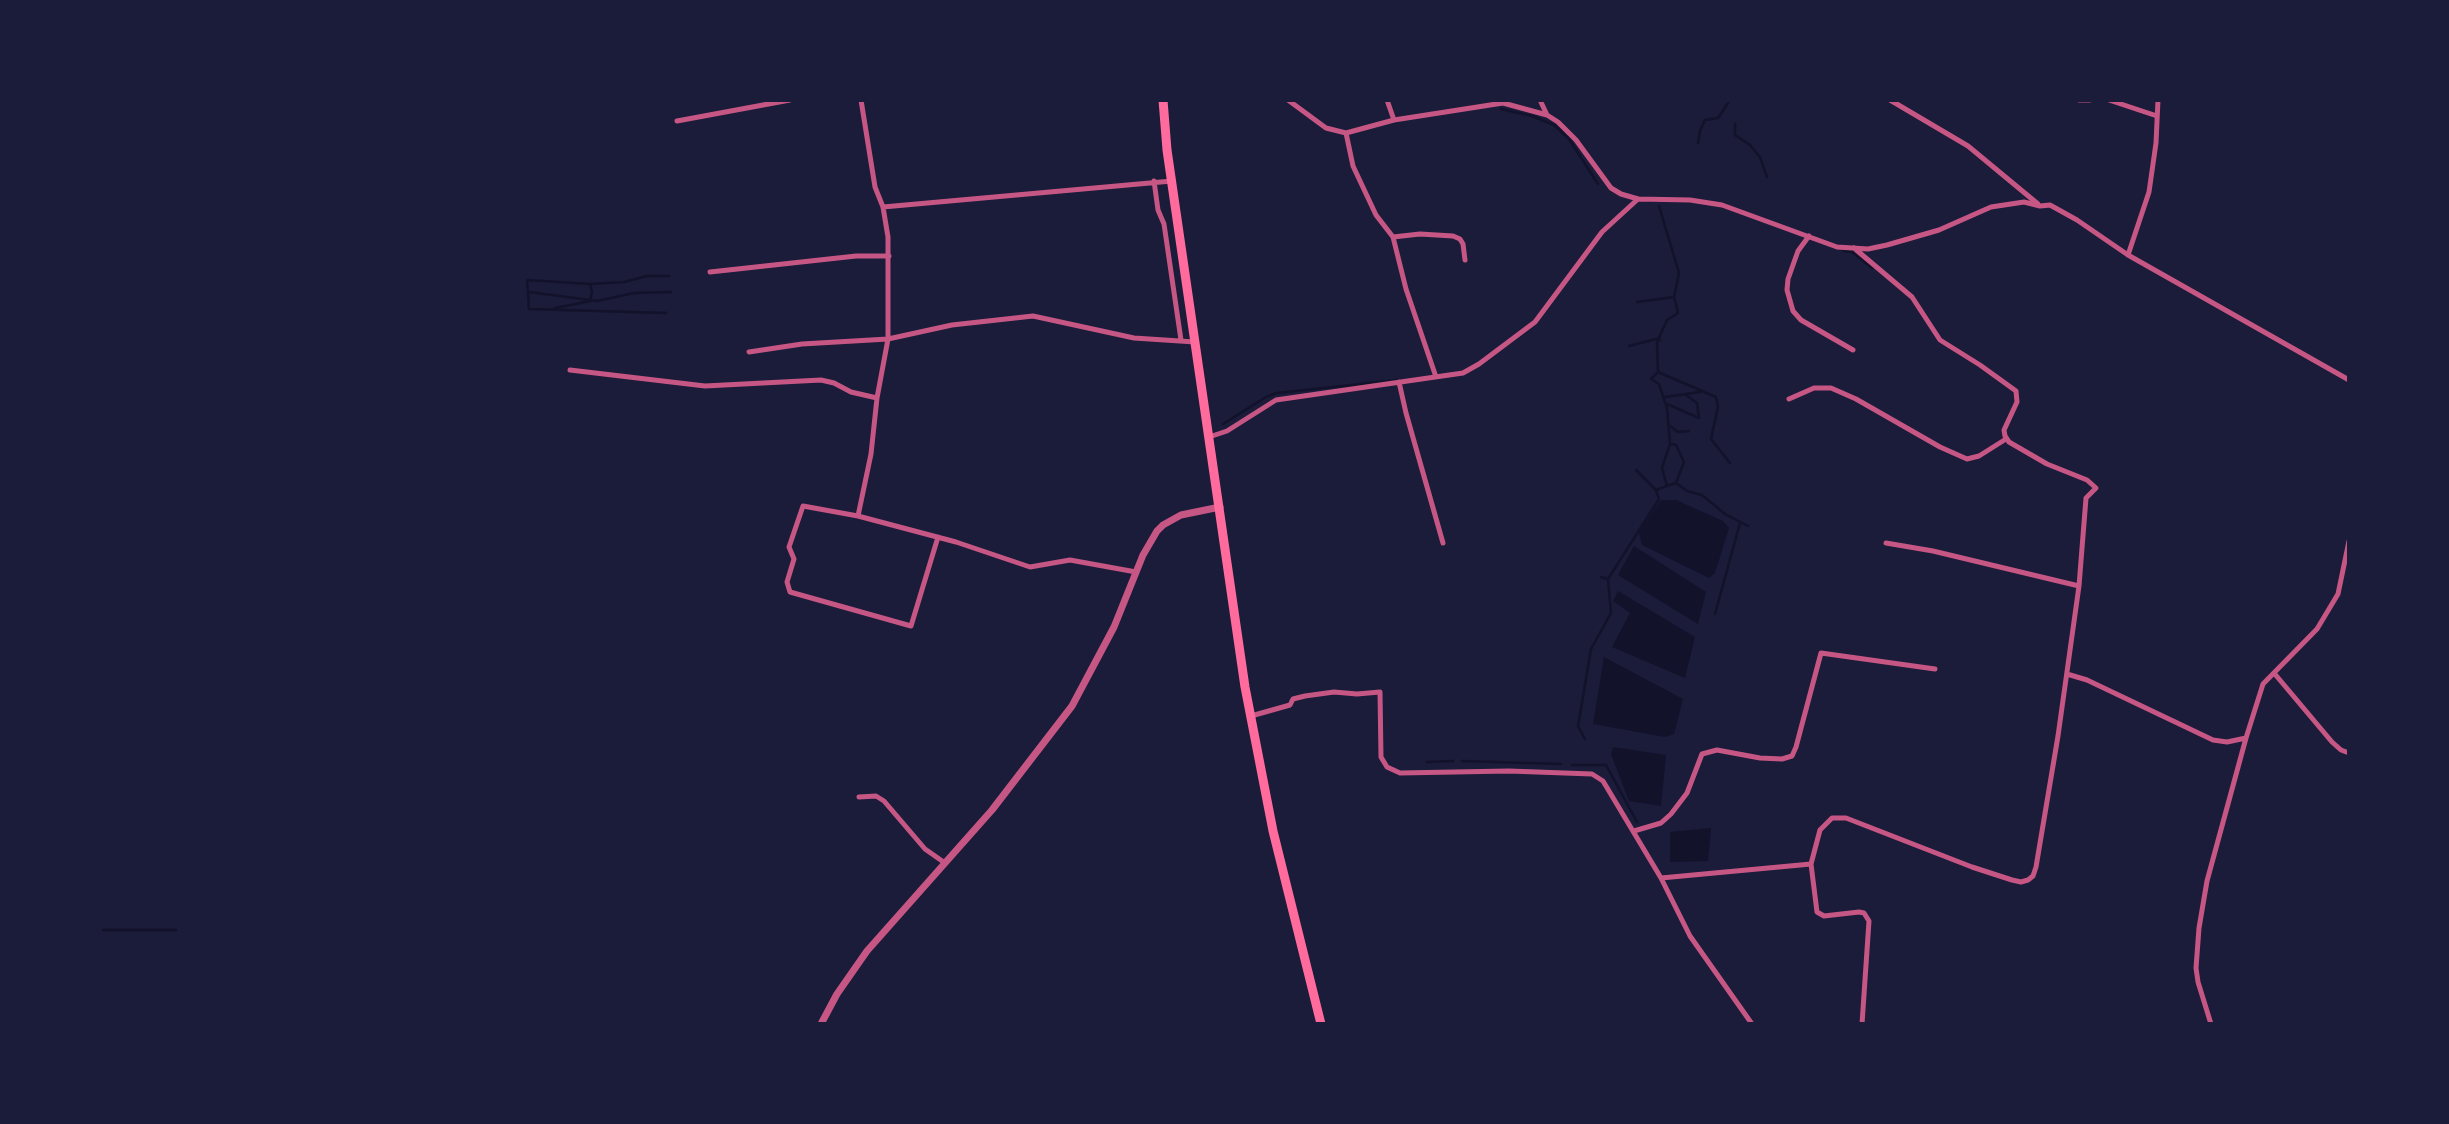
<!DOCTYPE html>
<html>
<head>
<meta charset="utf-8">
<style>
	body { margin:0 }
	#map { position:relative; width:2449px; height:1124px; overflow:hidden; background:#1b1b3a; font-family:"Space Grotesk",sans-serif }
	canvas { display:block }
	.frame { position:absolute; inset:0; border:102px solid #1b1b3a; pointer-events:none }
</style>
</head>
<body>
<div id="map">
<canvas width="2449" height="1124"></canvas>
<div class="frame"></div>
</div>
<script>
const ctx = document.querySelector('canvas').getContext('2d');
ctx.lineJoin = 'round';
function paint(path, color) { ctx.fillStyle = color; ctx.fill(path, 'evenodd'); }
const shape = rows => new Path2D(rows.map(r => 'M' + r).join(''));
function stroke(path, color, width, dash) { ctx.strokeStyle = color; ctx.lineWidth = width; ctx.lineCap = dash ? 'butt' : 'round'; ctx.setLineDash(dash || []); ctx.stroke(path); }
paint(shape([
	[1661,500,1676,500,1723,521,1729,528,1715,573,1709,578,1642,545,1639,532],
	[1634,546,1706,592,1698,624,1618,575],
	[1618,591,1695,637,1685,678,1612,647,1630,613,1613,601],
	[1604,657,1683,699,1674,734,1665,737,1593,724],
	[1613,747,1666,755,1661,806,1629,801,1611,754],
	[1711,828,1708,861,1670,862,1670,832]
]), '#12122b');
stroke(shape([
	[1501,109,1532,116,1554,125,1569,139,1598,184],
	[1735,124,1735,135,1750,145,1760,157,1767,177],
	[1698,143,1700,131,1705,120,1718,118,1730,100],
	[1659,206,1679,273,1674,297,1678,313,1667,320,1657,342,1658,372,1651,379,1659,384,1667,408,1670,444,1662,468,1667,486,1676,483,1687,491,1702,495,1725,514,1748,526],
	[1844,251,1852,252,1872,268],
	[529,292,597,301,634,293,671,292],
	[1637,302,1674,297],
	[555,308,590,301,592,292,590,284],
	[666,313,529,309,527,280,590,284,624,282,647,276,669,276],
	[1629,346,1656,339,1660,340],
	[1658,372,1716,397,1718,407,1711,439,1730,463],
	[1686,395,1697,403,1699,418],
	[1665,397,1700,392],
	[1667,404,1699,418],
	[1223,424,1266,397,1277,393,1398,380],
	[1670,426,1678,432,1689,431],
	[1670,444,1676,445,1684,462,1676,483],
	[1636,470,1656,490],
	[1601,577,1608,579,1659,499,1656,490,1667,486],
	[1715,614,1740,523],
	[1585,739,1578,726,1591,649,1611,613,1608,579],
	[1462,761,1561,764],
	[1427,762,1453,761],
	[1572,765,1606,765,1637,822],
	[100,930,176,930]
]), '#12122b', 2.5);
stroke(shape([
	[861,100,875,187,883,207,1172,181],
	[1288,100,1326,128,1346,133,1394,120,1503,103,1547,115,1558,122,1576,140,1611,188,1621,194,1638,199,1690,200,1722,205,1837,247,1868,249,1887,245,1939,230,1991,207,2024,202,2040,206,2050,205,2077,220,2128,255,2349,380],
	[1387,100,1394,120],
	[1540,100,1547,115],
	[1890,100,1968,146,2038,204],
	[2079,100,2090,100],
	[2109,100,2157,116],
	[677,121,790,100],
	[1346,133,1353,166,1376,215,1393,237,1406,289,1436,377],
	[1154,181,1158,210,1164,224,1181,340],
	[883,207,888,237,888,339,877,398,871,454,858,516,956,542,1030,567,1070,560,1136,572],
	[1809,236,1798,251,1788,279,1787,290,1793,311,1801,320,1853,350],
	[1393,237,1420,234,1453,236,1460,239,1463,244,1465,260],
	[1854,248,1912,297,1940,340,1980,365,2016,391,2017,402,2004,430,2005,436,2009,442,2047,464,2087,480,2096,488,2086,498,2079,586,2058,736,2036,867,2033,876,2028,880,2021,882,2012,880,1972,867,1846,818,1832,818,1820,830,1811,864,1817,912,1824,916,1859,912,1864,913,1869,921,1862,1024],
	[2128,255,2149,192,2156,143,2158,100],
	[710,272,856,256,889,256],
	[749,352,802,344,888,339,952,325,1033,316,1134,338,1195,342],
	[570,370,705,386,821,380,834,383,851,392,877,398],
	[1399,382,1406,413,1443,543],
	[1789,399,1814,388,1831,388,1856,399,1940,447,1967,459,1979,456,2006,439],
	[1209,437,1227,431,1276,400,1463,373,1479,364,1535,322,1602,232,1638,199],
	[858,516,803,506,789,547,794,559,787,582,790,592,911,626,938,537],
	[1886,543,1933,551,2079,586],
	[2274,673,2332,742,2341,750,2349,753],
	[2067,674,2087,680,2213,740,2227,742,2246,738],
	[1251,716,1290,705,1293,699,1305,696,1334,692,1357,694,1380,692,1381,757,1387,767,1400,773,1509,771,1592,774,1603,781,1661,878,1811,864],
	[859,797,876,796,884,801,925,849,945,863],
	[1634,831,1661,823,1671,814,1687,793,1702,754,1717,750,1760,758,1782,759,1792,756,1796,747,1821,653,1935,669],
	[1661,878,1690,936,1752,1024],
	[2211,1024,2198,982,2196,968,2199,928,2207,881,2246,738,2263,684,2317,629,2338,594,2349,541]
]), '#c65784', 5);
stroke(shape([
	[821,1024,837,994,867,951,992,810,1072,706,1114,627,1143,555,1157,531,1163,525,1181,515,1220,507]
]), '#c65784', 7);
stroke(shape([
	[1163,100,1167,150,1245,687,1273,831,1321,1024]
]), '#ff6b9d', 9);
</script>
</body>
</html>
